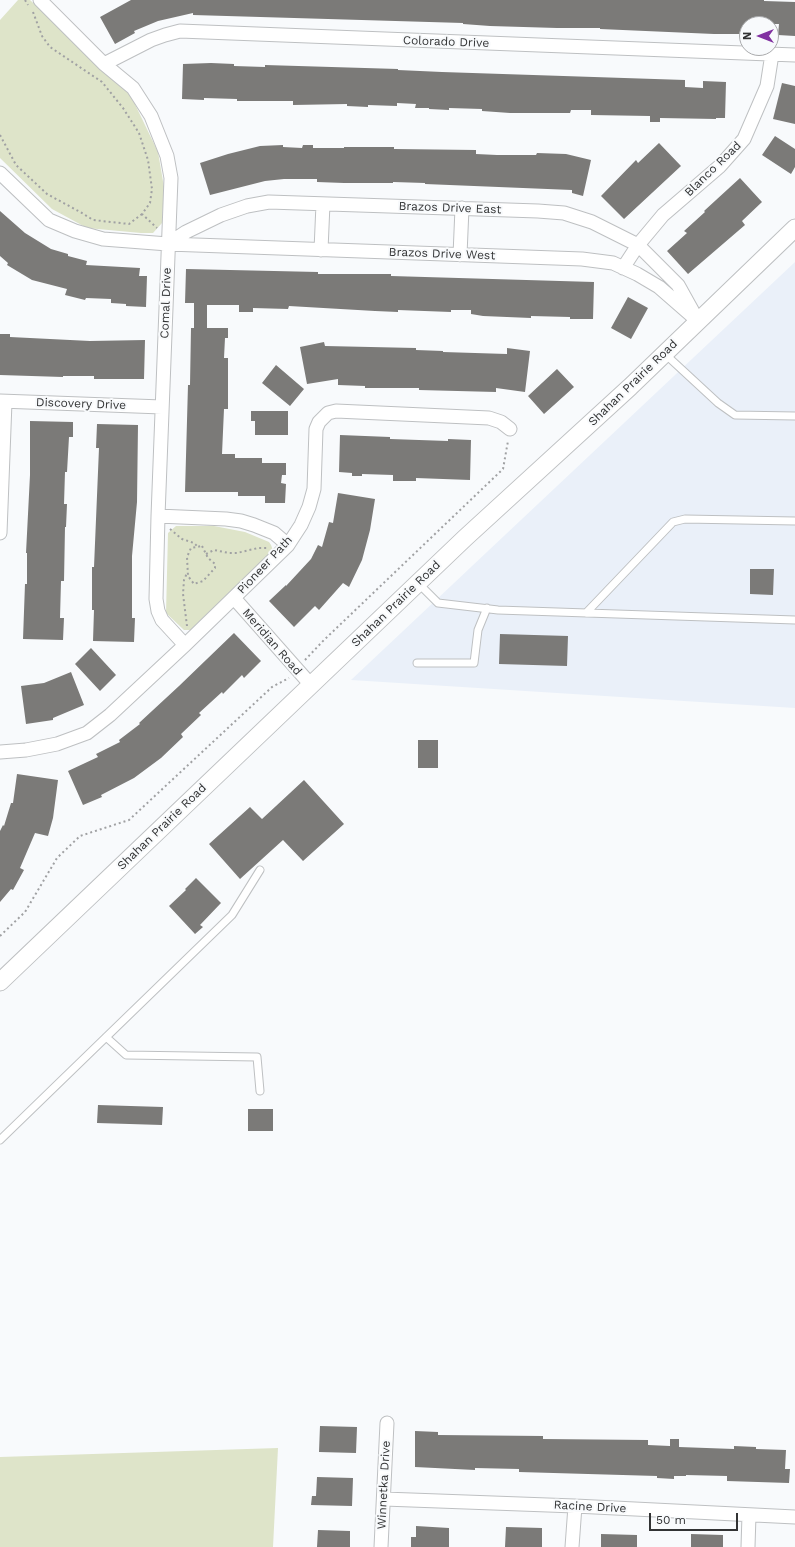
<!DOCTYPE html>
<html>
<head>
<meta charset="utf-8">
<style>
	body { margin:0 }
	#map { position:relative; width:795px; height:1547px; overflow:hidden; background:#f8fafc; font-family:"Work Sans",sans-serif }
	canvas { display:block }
	.north { position:absolute; left:739px; top:16px; width:40px; height:40px; box-sizing:border-box; background:#f8fafc; border:1px solid #a9aaac; border-radius:50%; rotate:270deg; font-size:11px; font-weight:700; line-height:16px; text-align:center; color:#323334 }
	.north::after { content:''; display:block; margin:auto; width:14px; height:18px; background:#8131a1; clip-path:polygon(50% 0,100% 100%,50% 72%,0 100%) }
	.scale { position:absolute; left:649px; top:1513px; width:89px; height:18px; box-sizing:border-box; border:2px solid #323334; border-top:0; padding-left:5px; font-size:12px; line-height:14px; white-space:nowrap; color:#323334; -webkit-text-stroke:3px #f8fafc; paint-order:stroke }
</style>
</head>
<body>
<div id="map">
<canvas width="795" height="1547"></canvas>
<div class="north">N</div>
<div class="scale">50 m</div>
</div>
<script>
const ctx = document.querySelector('canvas').getContext('2d');
ctx.lineJoin = 'round';
function paint(path, color) { ctx.fillStyle = color; ctx.fill(path, 'evenodd'); }
const shape = rows => new Path2D(rows.map(r => 'M' + r).join(''));
function stroke(path, color, width, dash) { ctx.strokeStyle = color; ctx.lineWidth = width; ctx.lineCap = dash ? 'butt' : 'round'; ctx.setLineDash(dash || []); ctx.stroke(path); }
function label(font, color, halo, rows, align = 'center') {
  ctx.font = font + ' "Work Sans",sans-serif'; ctx.lineWidth = 4; ctx.setLineDash([]); ctx.textBaseline = 'middle'; ctx.strokeStyle = halo; ctx.fillStyle = color; for (const [text, x, y, turn = 0] of rows) {
    ctx.save(); ctx.translate(x, y); ctx.rotate((+turn || 0) * Math.PI / 180); ctx.textAlign = isNaN(turn) ? turn : align; if (halo) ctx.strokeText(text, 0, 0); ctx.fillText(text, 0, 0); ctx.restore();
  }
}
paint(shape([
	[795,262,795,708,351,680]
]), '#eaf0f9');
paint(shape([
	[18,0,30,0,116,80,131,96,158,152,164,187,162,223,153,233,141,233,87,228,52,209,0,158,0,20],
	[176,526,214,526,245,532,269,542,271,545,274,553,191,630,184,630,166,613,168,533],
	[278,1448,273,1547,0,1547,0,1457]
]), '#dee4c9');
paint(shape([
	[131,0,764,0,764,1,795,2,795,36,778,35,779,24,747,24,747,34,714,34,600,29,600,28,557,28,490,26,463,24,463,23,193,15,193,13,158,21,134,31,135,33,115,44,100,17],
	[211,63,234,64,234,66,265,67,265,65,398,69,398,70,442,72,685,80,685,87,703,88,703,81,726,82,725,118,716,118,716,119,660,118,660,122,650,122,650,116,591,115,591,110,571,110,570,113,510,113,482,111,482,109,449,108,449,110,429,109,429,108,415,108,416,104,397,103,397,106,368,105,368,107,347,106,347,104,293,105,293,101,237,101,237,99,204,98,204,100,182,99,183,64],
	[782,83,795,86,795,124,773,119],
	[775,136,795,149,795,167,791,174,762,155],
	[659,143,681,166,624,219,601,196,636,160,638,163],
	[283,145,283,147,302,148,303,145,313,145,313,148,344,148,344,147,394,147,394,149,476,150,476,154,497,155,536,155,537,153,566,154,591,160,583,196,572,193,572,190,425,184,425,183,393,182,393,183,344,183,317,182,317,179,284,179,265,181,210,195,200,163,228,154,260,146],
	[740,178,762,202,742,221,745,225,688,274,667,251,687,233,684,231,705,212,704,211],
	[0,211,25,233,51,249,68,254,68,256,87,261,86,265,140,268,139,276,147,276,146,307,126,306,126,304,111,303,111,299,86,298,85,300,65,295,67,289,32,280,7,265,8,263,0,256],
	[186,269,318,272,318,274,391,274,391,276,594,282,593,319,570,319,570,317,531,316,531,318,483,316,471,314,471,310,451,310,451,312,398,310,398,312,375,311,289,306,288,309,253,308,253,312,239,312,239,305,207,305,207,328,228,328,228,338,225,338,224,358,228,358,228,409,224,409,222,454,235,454,235,458,262,458,262,463,286,463,286,475,282,475,281,483,286,484,285,503,265,503,265,496,238,496,238,492,185,492,188,385,190,385,191,328,194,328,194,303,185,303],
	[628,297,648,308,631,339,611,328],
	[0,334,10,334,10,337,90,341,145,340,144,379,94,379,94,376,63,376,63,377,0,375],
	[324,342,325,346,416,348,416,350,443,351,443,352,507,354,507,348,530,351,525,392,496,388,496,392,419,390,419,388,365,388,365,386,338,385,338,379,307,384,300,347],
	[276,365,304,389,290,406,262,383],
	[557,369,574,387,544,414,528,396],
	[251,411,288,411,288,435,255,435,255,421,251,421],
	[30,421,73,422,73,437,69,437,67,472,65,472,64,504,67,504,66,527,65,527,64,581,61,581,60,618,64,618,63,640,23,639,25,584,27,584,27,553,26,553,30,475],
	[97,424,138,425,137,502,132,556,132,618,135,618,134,642,93,641,94,610,92,610,92,567,94,567,99,448,96,448],
	[340,435,390,437,390,439,448,441,448,439,471,440,470,480,416,478,416,481,393,481,393,475,362,474,362,476,352,476,352,473,339,472],
	[338,493,375,499,370,530,362,560,349,587,343,583,319,610,315,606,294,627,269,601,286,585,286,586,311,559,318,545,322,547,329,522,333,523],
	[750,569,774,569,773,595,750,594],
	[234,633,261,661,244,678,242,675,223,694,222,692,199,713,201,715,181,734,183,737,161,758,134,778,101,795,102,797,83,805,68,771,98,757,96,754,120,742,119,740,140,724,139,723,179,686],
	[500,634,568,636,567,666,499,664],
	[91,648,116,675,100,691,75,664],
	[71,672,84,705,53,718,53,720,26,724,21,686,44,683],
	[418,740,438,740,438,768,418,768],
	[17,774,58,780,53,818,48,836,35,833,20,868,24,870,13,890,11,889,0,902,0,831,3,825,4,826,11,803,13,803],
	[304,780,344,824,303,861,283,840,240,879,209,844,250,807,262,819],
	[196,878,221,903,200,925,203,927,195,934,169,906,186,890,185,889],
	[98,1105,163,1107,162,1125,97,1123],
	[248,1109,273,1109,273,1131,248,1131],
	[320,1426,357,1427,356,1453,319,1452],
	[415,1431,438,1432,438,1435,543,1436,543,1439,648,1440,648,1445,670,1446,670,1439,679,1439,679,1447,734,1449,734,1446,756,1447,756,1449,786,1450,785,1469,790,1469,789,1483,727,1481,727,1476,686,1475,686,1476,674,1476,674,1479,657,1478,657,1476,519,1472,519,1469,475,1468,475,1470,415,1467],
	[317,1477,353,1478,352,1506,311,1505,312,1496,316,1496],
	[416,1526,449,1528,449,1547,411,1547,411,1537,416,1537],
	[506,1527,542,1528,542,1547,505,1547],
	[318,1530,350,1531,350,1547,317,1547],
	[601,1534,637,1535,637,1547,601,1547],
	[691,1534,723,1535,723,1547,691,1547]
]), '#7b7a78');
const service = shape([
	[665,354,718,403,735,415,795,416],
	[418,583,438,603,498,610,795,620],
	[586,613,673,522,685,519,795,521],
	[417,663,474,663,478,630,487,608],
	[106,1037,126,1055,257,1057,260,1091],
	[0,1140,232,915,260,870]
]);
const minor = shape([
	[40,0,104,64,133,88,151,116,167,156,171,178,158,516,156,599,158,611,162,620,185,645],
	[104,64,151,40,165,35,180,31,795,55],
	[0,173,49,220,75,231,103,239,168,244,582,259,613,263,637,274,659,287,698,321],
	[168,244,186,232,221,215,247,206,269,202,538,211,564,213,592,222,638,245,678,285,693,312],
	[321,250,323,204],
	[460,255,462,208],
	[623,268,638,245,663,215,720,166,744,139,767,86,772,54],
	[0,401,162,407],
	[158,516,226,519,241,521,254,525,274,533,288,545],
	[0,533,5,402],
	[234,598,311,685],
	[0,752,26,750,57,744,87,733,110,715,185,645,288,545,301,525,309,507,314,489,316,429,319,422,328,413,336,411,489,418,501,422,510,429],
	[384,1499,575,1506,795,1517],
	[381,1547,387,1423],
	[572,1547,575,1506],
	[748,1547,749,1515]
]);
const tertiary = shape([
	[0,982,465,538,630,387,795,228]
]);
stroke(service, '#bec0c2', 9);
stroke(minor, '#bec0c2', 15);
stroke(tertiary, '#bec0c2', 19);
stroke(shape([
	[25,0,28,5],
	[33,12,42,36,50,47,102,82,123,108,139,133,148,160,152,189,150,203,142,214,157,228],
	[0,135,16,165,47,194,82,213,93,220,129,224,142,214],
	[170,529,182,539,194,543,197,546],
	[202,546,208,558,215,564,215,568,203,581,194,584,188,576,187,557,191,548,202,546],
	[206,554,214,550,229,553,237,553,258,548,267,548],
	[187,626,183,594,184,580,187,573],
	[305,660,324,640,503,469,508,441],
	[0,936,25,912,57,858,80,836,129,820,272,687,289,678]
]), '#a0a1a3', 2, [2, 3]);
stroke(service, '#fff', 7);
stroke(minor, '#fff', 13);
stroke(tertiary, '#fff', 17);
label('12px', '#323334', '#f8fafc', [
	["Colorado Drive",446,42,2],
	["Blanco Road",713,169,-44],
	["Brazos Drive East",450,208,2],
	["Brazos Drive West",442,254,2],
	["Comal Drive",166,303,-88],
	["Shahan Prairie Road",633,383,-44],
	["Discovery Drive",81,404,2],
	["Pioneer Path",265,565,-47],
	["Shahan Prairie Road",396,604,-44],
	["Meridian Road",272,642,49],
	["Shahan Prairie Road",162,827,-44],
	["Winnetka Drive",384,1485,-87],
	["Racine Drive",590,1507,3]
]);
</script>
</body>
</html>
